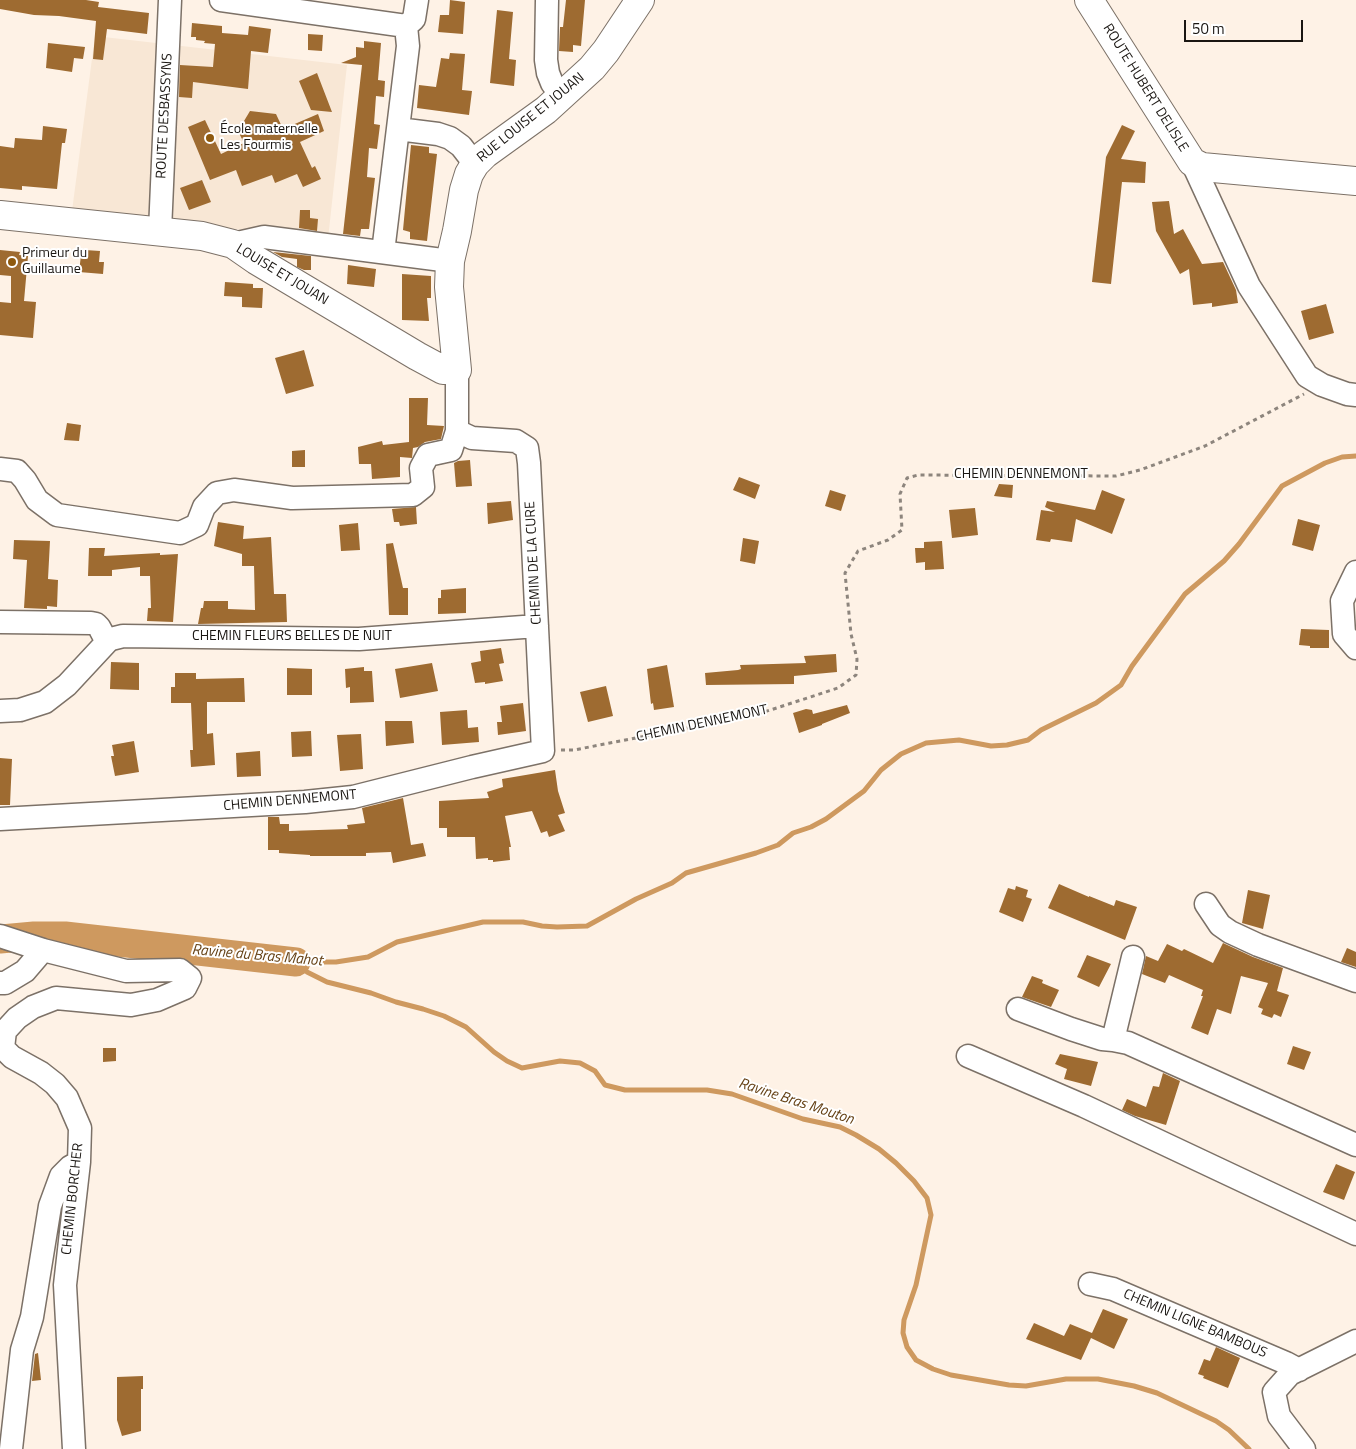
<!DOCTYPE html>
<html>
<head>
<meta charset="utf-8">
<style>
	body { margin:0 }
	#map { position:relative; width:1356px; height:1449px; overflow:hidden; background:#fef2e6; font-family:"Titillium Web",sans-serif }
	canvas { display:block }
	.scale { position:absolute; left:1184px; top:20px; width:119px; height:22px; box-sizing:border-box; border:2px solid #1a1612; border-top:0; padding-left:6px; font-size:15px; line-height:18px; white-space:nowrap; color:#1a1612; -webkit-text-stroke:4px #fff; paint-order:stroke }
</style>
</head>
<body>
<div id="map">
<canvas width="1356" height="1449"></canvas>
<div class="scale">50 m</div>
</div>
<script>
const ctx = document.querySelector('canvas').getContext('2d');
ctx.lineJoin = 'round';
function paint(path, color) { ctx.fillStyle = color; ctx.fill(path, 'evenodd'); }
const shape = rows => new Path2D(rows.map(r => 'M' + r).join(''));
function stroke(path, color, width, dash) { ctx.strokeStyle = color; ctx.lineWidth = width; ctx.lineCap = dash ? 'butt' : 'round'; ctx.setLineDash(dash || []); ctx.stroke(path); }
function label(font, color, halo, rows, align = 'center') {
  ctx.font = font + ' "Titillium Web",sans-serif'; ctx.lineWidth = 4; ctx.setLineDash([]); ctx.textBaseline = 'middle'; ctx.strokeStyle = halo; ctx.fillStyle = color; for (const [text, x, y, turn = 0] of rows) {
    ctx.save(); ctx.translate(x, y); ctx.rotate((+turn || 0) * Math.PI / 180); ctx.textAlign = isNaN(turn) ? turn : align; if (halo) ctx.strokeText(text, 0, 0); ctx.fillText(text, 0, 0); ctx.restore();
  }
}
paint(shape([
	[95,36,347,65,328,239,72,211]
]), '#f8e7d5');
stroke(shape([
	[296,962,336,962,368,957,397,942,483,922,523,922,542,926,557,927,587,926,636,899,672,883,686,873,756,853,778,845,793,833,811,827,826,819,864,791,881,770,901,754,926,743,959,740,991,746,1007,745,1028,740,1041,730,1096,703,1121,685,1132,666,1185,594,1224,561,1239,544,1282,486,1325,463,1342,457,1356,456],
	[296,962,307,972,327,982,371,993,396,1002,423,1009,444,1016,466,1027,494,1052,507,1061,522,1068,560,1061,580,1063,595,1071,605,1085,625,1090,707,1090,732,1094,803,1119,840,1127,856,1135,879,1149,896,1163,914,1181,927,1198,931,1215,916,1285,904,1320,903,1333,907,1347,916,1360,933,1369,951,1375,1009,1385,1026,1386,1066,1379,1098,1379,1134,1386,1157,1393,1216,1421,1229,1430,1249,1449]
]), '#ce995f', 5);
stroke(shape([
	[0,939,34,936,65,936,296,962]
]), '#ce995f', 29);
paint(shape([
	[0,0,86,0,99,2,98,7,149,13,147,34,107,29,103,60,93,59,96,21,59,16,34,15,0,9],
	[450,0,465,2,463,34,438,32,440,15,449,15],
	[566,0,585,0,581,46,573,45,573,52,559,51,560,27,563,27],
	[497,10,513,12,509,59,516,60,514,86,490,83],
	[192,23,222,26,222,33,248,35,249,26,271,29,268,53,251,51,248,89,193,82,192,98,179,97,180,65,213,67,215,44,204,43,205,41,196,40,196,37,191,37],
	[308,34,323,35,322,51,308,50],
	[364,41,381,43,378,80,385,81,384,97,376,96,374,124,380,125,377,149,369,148,367,177,375,178,369,229,361,229,360,236,343,234,362,65,341,63,356,57,356,47,364,48],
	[48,43,85,47,83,59,74,58,72,72,46,68],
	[450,53,465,54,462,90,472,91,469,115,417,108,419,85,436,87,441,58,449,59],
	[317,73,332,112,311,110,299,81],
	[250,111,276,114,283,129,318,114,324,131,300,142,312,168,315,166,321,179,303,187,297,174,275,183,272,175,242,186,236,170,210,180,188,127,205,120,221,154,244,143,238,131],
	[1122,125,1135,131,1121,159,1146,162,1145,183,1122,182,1111,284,1092,282,1106,157],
	[43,126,67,129,65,143,62,143,57,189,22,186,22,190,0,188,0,146,14,148,15,138,42,140],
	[411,145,429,147,429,153,437,154,427,241,410,239,410,232,403,230],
	[202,180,211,202,189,210,180,188],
	[1169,201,1174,234,1183,229,1202,264,1223,262,1236,290,1238,303,1212,307,1212,303,1193,305,1189,269,1180,274,1156,231,1152,202],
	[300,210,310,210,310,218,318,219,317,231,299,228],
	[0,250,20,252,19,255,28,256,24,301,36,302,33,338,0,335,0,302,11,303,11,276,0,275],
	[85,250,100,251,99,262,104,262,103,274,79,272,81,255,84,255],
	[273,252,311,256,311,270,304,270,297,267,297,259,282,257],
	[348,265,376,269,374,287,347,284],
	[402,274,431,276,431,298,427,298,429,321,402,320],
	[225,282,253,284,253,288,263,288,262,308,242,307,242,297,224,296],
	[1326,304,1334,333,1309,340,1301,311],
	[304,350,314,386,286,394,275,358],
	[409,398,428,398,427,425,444,426,441,439,425,442,418,447,413,448,412,458,400,457,400,477,372,479,371,464,359,464,358,447,382,441,383,445,409,442],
	[67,423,81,425,79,441,64,440],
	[305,450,305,467,292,467,292,451],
	[470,460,472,486,456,487,454,463,458,461],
	[739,477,760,485,755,499,733,490],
	[999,484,1013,485,1012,498,994,496],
	[830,490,846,495,841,511,825,506],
	[1102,490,1125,499,1112,534,1076,519,1072,542,1051,539,1050,542,1036,540,1041,510,1055,512,1045,507,1047,501,1095,510],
	[511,501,513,520,488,524,487,503],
	[416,507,417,524,400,526,399,522,394,522,392,509],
	[975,508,978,535,952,538,949,510],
	[1298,519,1320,525,1313,551,1292,545],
	[218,522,244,526,243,539,271,537,274,594,286,594,287,622,198,624,201,608,203,608,204,601,228,601,228,609,255,610,254,566,242,566,242,554,214,546],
	[358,523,360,550,341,551,339,525],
	[743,538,759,541,755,564,740,561],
	[14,540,50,541,48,579,58,580,57,607,47,606,47,609,24,608,27,560,13,559],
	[942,541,944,569,925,570,925,562,916,563,915,548,924,548,924,542],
	[393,543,403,588,408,588,408,615,389,615,386,544],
	[89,548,105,548,104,556,160,553,160,555,178,554,173,622,147,621,148,608,151,608,150,576,140,576,140,567,112,570,112,576,88,576],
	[466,588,466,613,438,614,438,598,441,598,441,590],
	[1301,629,1329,630,1329,648,1310,648,1310,646,1299,645],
	[501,648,504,663,499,664,503,681,485,684,485,682,475,683,471,663,481,661,480,651],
	[836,654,837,672,794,676,794,684,706,685,705,673,738,670,741,669,740,665,806,663,804,656],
	[111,662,139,663,139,690,110,689],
	[432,663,438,691,400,698,395,669],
	[667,665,674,707,654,710,653,703,651,704,647,669],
	[364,667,364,671,372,671,374,702,350,703,350,687,346,688,345,669],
	[287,668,312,669,312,695,287,695],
	[175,673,196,673,196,679,244,678,245,702,207,702,207,734,213,733,215,765,191,767,190,750,193,750,191,703,171,703,171,687,175,687],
	[606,686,613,716,588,722,580,692],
	[523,703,526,731,498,735,497,722,502,722,500,706],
	[847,705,850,713,822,724,822,725,799,733,793,713,806,709,812,710,813,714],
	[467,710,468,728,478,727,479,742,442,745,440,712],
	[385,721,412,721,414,743,386,746],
	[311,731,312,756,292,757,291,732],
	[361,734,363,769,340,771,337,735],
	[134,741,139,772,115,776,111,756,114,756,112,745],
	[260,751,261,776,237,777,236,753],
	[0,758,12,759,10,805,0,805],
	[555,770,558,791,565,813,558,815,565,831,549,837,547,831,541,833,532,811,505,816,511,847,509,847,510,860,493,862,493,860,488,860,488,858,476,859,475,837,447,837,447,828,439,828,439,801,489,798,487,792,503,787,502,779],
	[403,798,411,845,423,843,426,856,393,863,391,852,366,853,366,856,310,856,310,855,279,853,279,850,268,850,268,817,279,817,280,824,289,824,289,831,348,829,347,825,365,823,362,808],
	[1059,884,1089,897,1089,896,1114,906,1116,900,1137,907,1125,940,1048,908],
	[1016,886,1028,890,1026,897,1032,899,1023,922,999,912,1008,888,1015,890],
	[1248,890,1270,895,1263,929,1242,923],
	[1223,943,1253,957,1283,968,1277,991,1289,995,1281,1017,1274,1014,1272,1018,1261,1014,1263,1009,1258,1007,1268,983,1241,976,1231,1014,1217,1009,1208,1035,1191,1028,1203,996,1201,996,1203,990,1169,975,1165,983,1142,974,1146,956,1158,961,1167,944,1182,951,1184,949,1213,963],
	[1347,948,1356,952,1356,967,1341,962],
	[1087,955,1111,964,1099,987,1077,977],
	[1032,976,1043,980,1042,983,1059,990,1051,1007,1022,997],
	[1293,1046,1311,1052,1304,1070,1287,1064],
	[103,1048,116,1048,116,1061,103,1062],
	[1060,1054,1098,1062,1091,1086,1064,1079,1067,1069,1055,1064],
	[1163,1073,1180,1081,1166,1125,1135,1116,1122,1110,1127,1099,1146,1107,1153,1086,1159,1087],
	[1336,1164,1355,1172,1344,1200,1323,1192],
	[1103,1309,1128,1319,1114,1349,1091,1338,1081,1360,1026,1339,1034,1323,1064,1336,1070,1324,1092,1333],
	[1216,1347,1240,1358,1228,1388,1203,1378,1204,1376,1198,1374,1204,1359,1210,1361],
	[38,1353,41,1380,32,1381,35,1354],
	[143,1376,143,1389,141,1389,141,1431,122,1436,117,1420,117,1377]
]), '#9e6b31');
const minor = shape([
	[221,0,406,26,414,19,417,0],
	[547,0,546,60,548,73,552,83,562,97],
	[398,129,438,134,450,138,461,146,475,164],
	[1192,162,1249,286,1307,376,1322,385,1347,394,1356,395],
	[160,231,170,0],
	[233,244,264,237,450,261],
	[383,252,408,46,406,26],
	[0,469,17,471,25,480,37,500,57,515,180,533,197,525,204,507,217,493,234,490,292,498,413,495,423,487,421,468,428,455,451,450,457,431,457,370],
	[1356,572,1342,601,1344,634,1356,648],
	[0,622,91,623,96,624,99,627,107,642],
	[0,711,20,710,45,702,67,685,107,642,111,639,123,636,359,639,537,626],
	[0,819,305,802,353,797,472,767,543,751,529,463,527,448,516,441,472,438,457,431],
	[1206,904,1220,925,1230,932,1258,945,1356,981],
	[0,936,43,950,126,971,180,970,190,978,185,988,157,1000,131,1005,56,998,33,1007,17,1018,5,1031,3,1048,12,1057,41,1073,55,1084,67,1098,80,1128,79,1162,65,1285,74,1449],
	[1133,957,1113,1040,1128,1043,1356,1145],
	[0,983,5,983,25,971,43,950],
	[1018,1009,1071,1029,1102,1039,1113,1040],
	[968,1056,1084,1106,1356,1234],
	[1090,1284,1113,1289,1286,1363,1299,1370],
	[11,1449,22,1350,32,1317,50,1206,61,1176,70,1167,79,1162],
	[1304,1449,1279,1416,1274,1392,1290,1374,1356,1341]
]);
const major = shape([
	[1089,0,1192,162,1202,167,1356,181],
	[0,215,202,236,233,244,256,260,417,356,443,370,457,370,449,287,450,261,457,231,464,190,469,174,475,164,485,154,546,110,592,68,606,51,640,0]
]);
stroke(minor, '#7c7167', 25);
stroke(major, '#7c7167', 30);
stroke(shape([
	[561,750,574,750,758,714,838,688,856,675,857,659,851,634,845,573,858,551,888,540,902,530,900,494,907,478,918,475,1116,476,1140,470,1205,446,1304,394]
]), '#8d857d', 3, [4, 4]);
stroke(minor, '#fff', 22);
stroke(major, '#fff', 28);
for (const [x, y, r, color] of [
	[210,138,5,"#8f590d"],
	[12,262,5,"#8f590d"]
]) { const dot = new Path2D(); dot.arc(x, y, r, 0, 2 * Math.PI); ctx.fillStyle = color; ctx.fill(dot); stroke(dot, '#fff', 2); }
label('14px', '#1a1612', '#fff', [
	["ROUTE HUBERT DELISLE",1145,88,58],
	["ROUTE DESBASSYNS",165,116,-87],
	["RUE LOUISE ET JOUAN",531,118,-39],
	["LOUISE ET JOUAN",282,275,31],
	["CHEMIN DENNEMONT",1021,475],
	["CHEMIN DE LA CURE",534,563,-93],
	["CHEMIN FLEURS BELLES DE NUIT",292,637],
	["CHEMIN DENNEMONT",702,724,-12],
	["CHEMIN DENNEMONT",290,801,-5],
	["CHEMIN BORCHER",73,1199,-84],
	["CHEMIN LIGNE BAMBOUS",1195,1324,23]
]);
label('14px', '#1a1612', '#fff', [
	["École maternelle",220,130],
	["Les Fourmis",220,146],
	["Primeur du",22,254],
	["Guillaume",22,270]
], 'left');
label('italic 15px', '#654115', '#fff', [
	["Ravine du Bras Mahot",257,956,5],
	["Ravine Bras Mouton",796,1102,18]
]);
</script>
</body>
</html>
